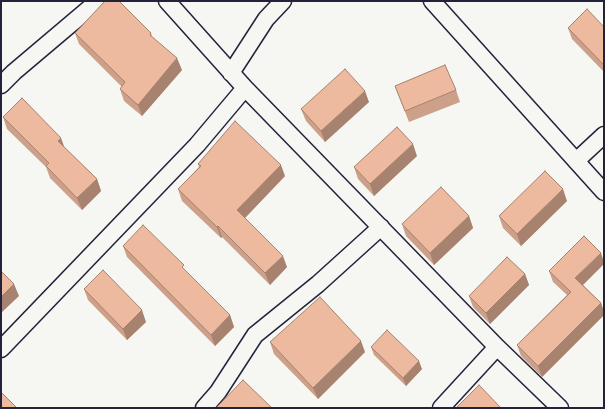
<!DOCTYPE html>
<html>
<head>
<meta charset="utf-8">
<style>
	body { margin:0 }
	#map { position:relative; width:605px; height:409px; overflow:hidden; background:#f6f6f2; font-family:Delius,sans-serif }
	canvas { display:block }
	.frame { position:absolute; inset:0; border:2px solid #22223b; pointer-events:none }
</style>
</head>
<body>
<div id="map">
<canvas width="605" height="409"></canvas>
<div class="frame"></div>
</div>
<script>
const ctx = document.querySelector('canvas').getContext('2d');
ctx.lineJoin = 'round';
const shape = rows => new Path2D(rows.map(r => 'M' + r).join(''));
function stroke(path, color, width, dash) { ctx.strokeStyle = color; ctx.lineWidth = width; ctx.lineCap = dash ? 'butt' : 'round'; ctx.setLineDash(dash || []); ctx.stroke(path); }
function paint(path, color) { ctx.fillStyle = color; ctx.fill(path, 'evenodd'); }
const minor = shape([
	[167,1,245,88,497,347,560,408],
	[432,1,604,192],
	[231,73,266,19,283,1],
	[1,85,14,72,98,1],
	[576,161,604,135],
	[1,349,197,145,245,88],
	[204,408,218,392,255,335,318,284,381,227],
	[441,408,497,347]
]);
stroke(minor, '#22223b', 19);
stroke(minor, '#f6f6f2', 16);
paint(shape([
	[604,27,604,72,572,39,568,28],
	[75,33,151,33,152,37,182,70,142,116,124,101,120,89,122,87,79,44],
	[395,86,456,90,460,102,409,122],
	[369,102,325,142,306,121,301,109],
	[3,117,65,148,97,179,101,191,82,210,50,178,46,167,7,129],
	[417,156,374,196,358,179,354,167],
	[198,164,285,176,245,218,287,267,270,285,222,237,221,238,182,201,178,189,199,167],
	[567,201,521,246,503,228,499,216],
	[469,216,473,228,434,265,406,236,402,224],
	[123,246,186,271,230,315,234,327,215,346,127,257],
	[549,271,583,285,601,303,604,312,604,315,542,377,521,356,517,345,567,295,553,282],
	[525,274,529,285,490,324,473,307,469,296],
	[84,289,146,322,127,340,88,300],
	[270,342,365,352,318,399,274,354],
	[371,347,422,369,406,386,374,355]
]), '#cca089');
paint(shape([
	[177,58,182,70,142,116,138,105],
	[365,91,369,102,325,142,321,131],
	[61,138,65,149,58,141],
	[413,144,417,156,374,196,370,184],
	[281,165,285,176,242,221,237,210],
	[97,179,101,191,82,210,77,198],
	[563,189,567,201,521,246,517,234],
	[469,216,473,228,434,265,430,253],
	[218,226,222,237,221,238,217,227],
	[601,253,604,262,604,264,579,289,575,278],
	[283,256,287,267,270,285,265,273],
	[525,274,529,285,490,324,486,313],
	[14,284,19,296,1,313,1,297],
	[601,303,604,312,604,315,542,377,538,366],
	[142,310,146,322,127,340,123,329],
	[230,315,234,327,215,346,211,335],
	[361,341,365,352,318,399,313,388],
	[419,361,422,369,406,386,403,378]
]), '#a6826f');
const building = shape([
	[105,1,119,1,151,33,150,35,177,58,138,105,120,89,125,82,75,33,105,1],
	[587,9,604,27,604,65,568,28,587,9],
	[445,65,456,90,405,111,395,86,445,65],
	[345,69,365,91,321,131,301,109,345,69],
	[22,98,61,138,58,141,97,179,77,198,46,166,49,163,3,117,22,98],
	[235,121,281,165,237,210,283,256,265,273,218,226,217,227,178,189,201,166,198,164,235,121],
	[397,127,413,144,370,184,354,167,397,127],
	[545,171,563,189,517,234,499,216,545,171],
	[441,187,469,216,430,253,402,224,441,187],
	[143,225,184,265,182,267,230,315,211,335,123,246,143,225],
	[584,236,601,253,575,278,601,303,538,366,517,345,571,292,549,271,584,236],
	[507,257,525,274,486,313,469,296,507,257],
	[103,270,142,310,123,329,84,289,103,270],
	[1,271,14,284,1,297,1,271],
	[320,297,361,341,313,388,270,342,320,297],
	[387,330,419,361,403,378,371,347,387,330],
	[243,380,272,408,216,408,243,380],
	[479,385,501,408,484,408,483,407,482,408,456,408,479,385],
	[1,392,17,408,1,408,1,392]
]);
paint(building, '#edba9f');
stroke(building, '#a6826f', 1);
</script>
</body>
</html>
